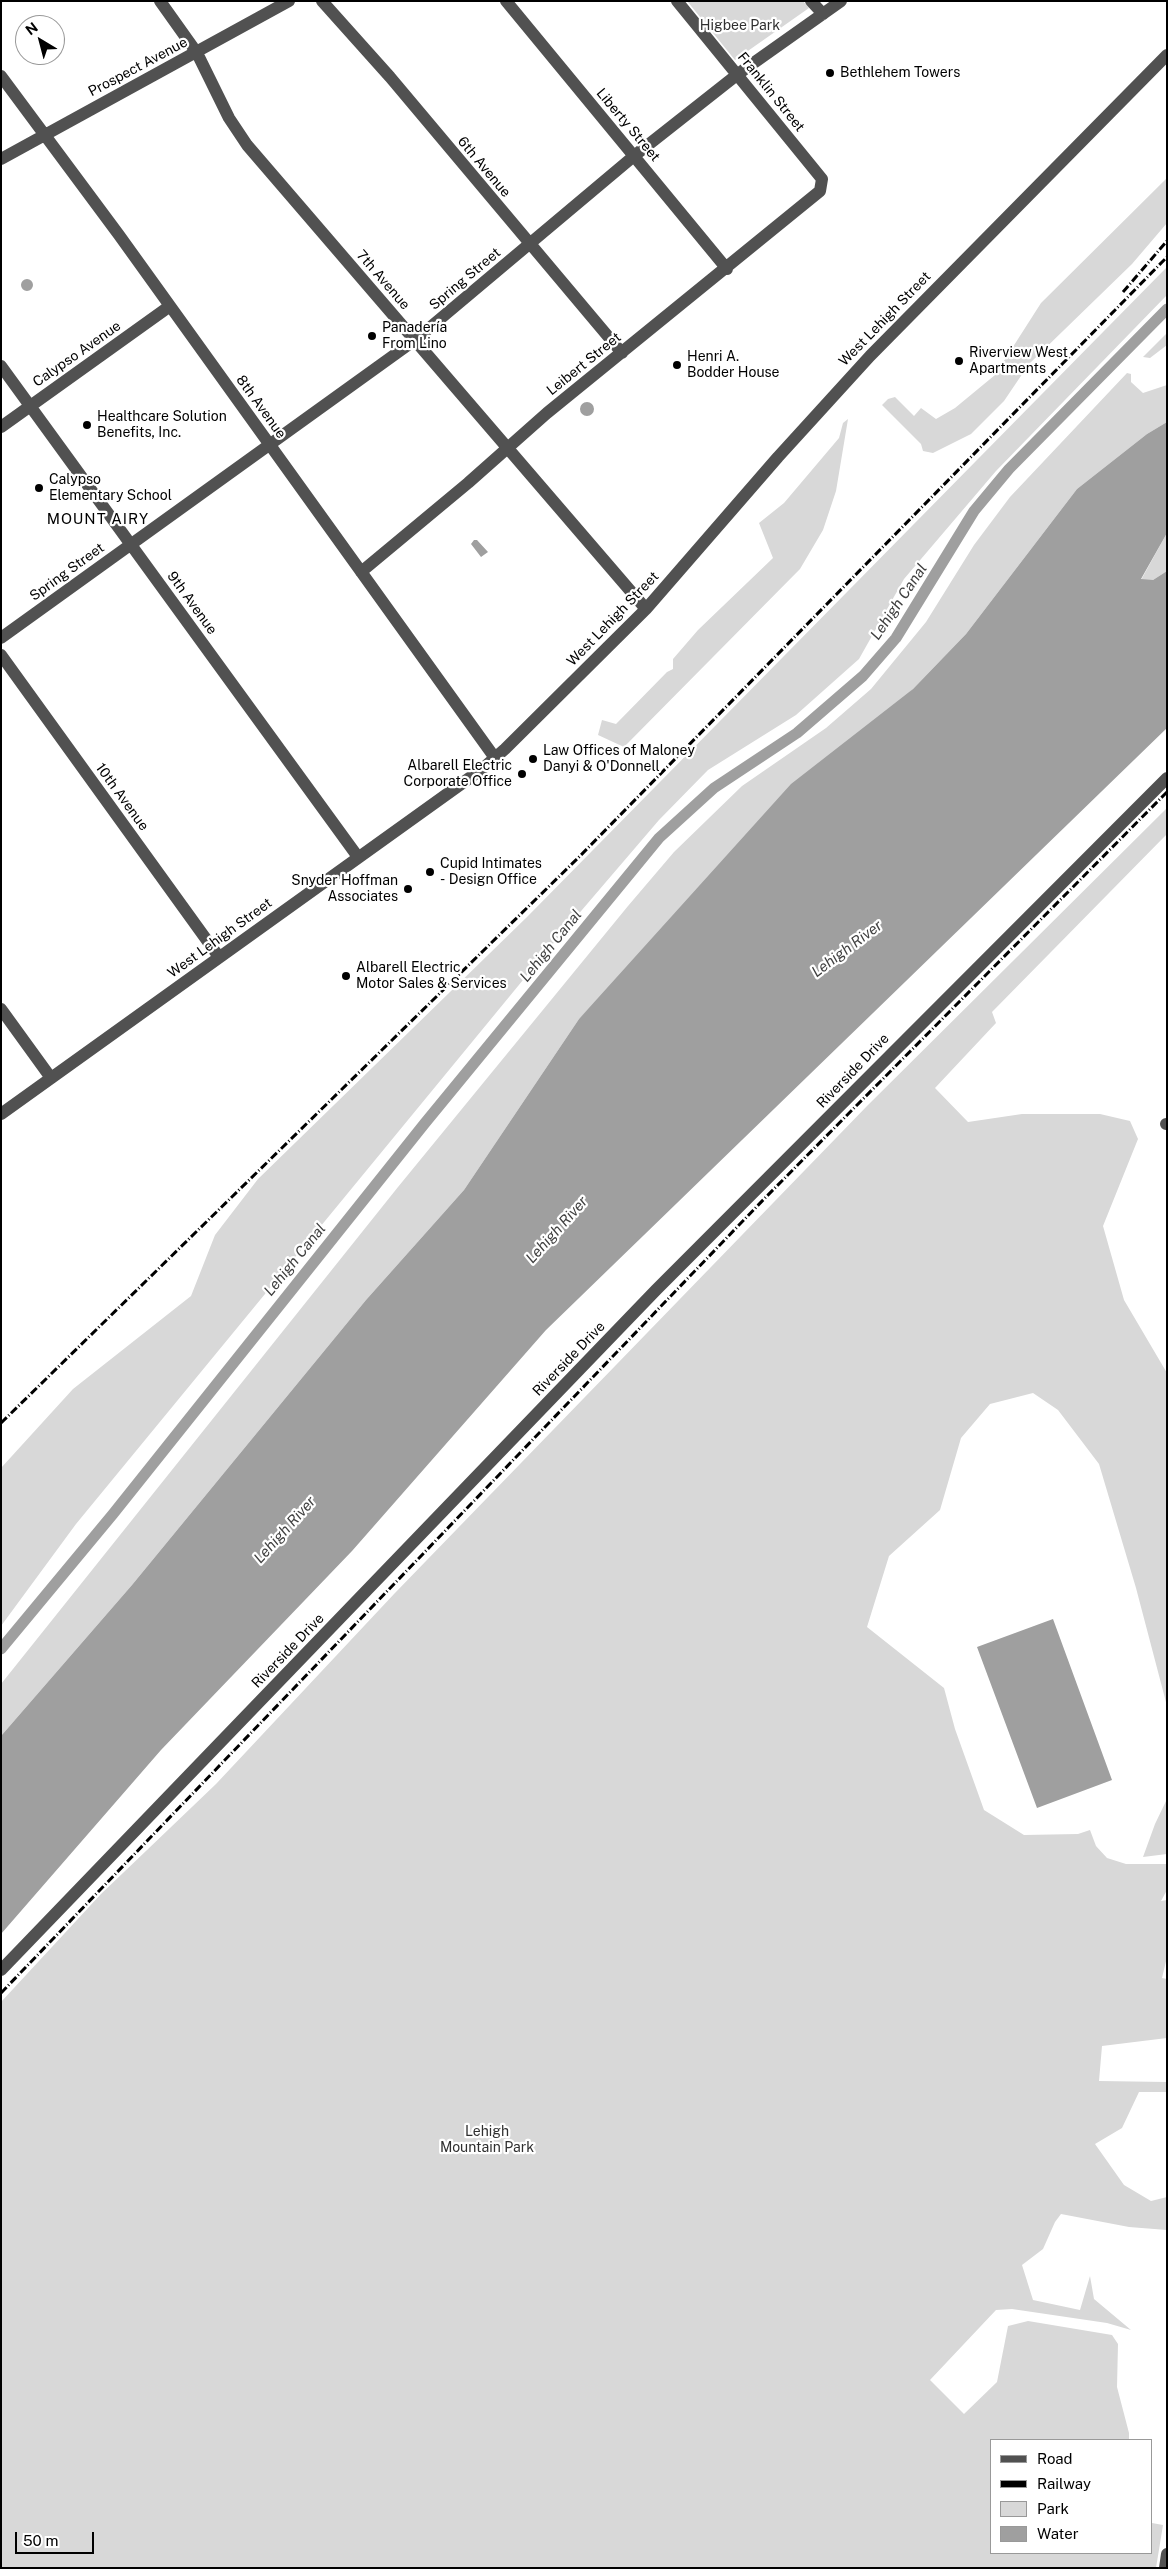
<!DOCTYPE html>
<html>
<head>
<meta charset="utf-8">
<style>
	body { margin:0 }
	#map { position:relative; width:1168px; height:2569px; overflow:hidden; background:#fff; font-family:"Public Sans",sans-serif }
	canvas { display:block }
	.frame { position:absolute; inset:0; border:2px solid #000; pointer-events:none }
	.legend { position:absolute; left:990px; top:2439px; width:162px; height:115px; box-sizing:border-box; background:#fff; border:1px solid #999; margin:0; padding:6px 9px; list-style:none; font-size:15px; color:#000 }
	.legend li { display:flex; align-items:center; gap:10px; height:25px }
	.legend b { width:25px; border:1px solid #999 }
	.north { position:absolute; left:15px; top:15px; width:50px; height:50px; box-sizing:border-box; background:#fff; border:1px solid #999; border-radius:50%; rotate:323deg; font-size:14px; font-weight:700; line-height:20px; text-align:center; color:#000 }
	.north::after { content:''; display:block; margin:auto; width:18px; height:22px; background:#000; clip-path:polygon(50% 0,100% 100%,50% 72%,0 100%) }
	.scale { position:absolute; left:15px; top:2532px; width:79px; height:22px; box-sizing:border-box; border:2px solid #000; border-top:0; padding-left:6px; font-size:15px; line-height:18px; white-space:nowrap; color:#000; -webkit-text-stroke:4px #fff; paint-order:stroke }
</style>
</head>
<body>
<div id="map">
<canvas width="1168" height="2569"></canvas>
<div class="frame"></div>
<ul class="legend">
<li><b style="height:6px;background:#515151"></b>Road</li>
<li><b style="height:6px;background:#000"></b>Railway</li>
<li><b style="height:14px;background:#d8d8d8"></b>Park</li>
<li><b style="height:14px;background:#9f9f9f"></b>Water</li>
</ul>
<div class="north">N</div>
<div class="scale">50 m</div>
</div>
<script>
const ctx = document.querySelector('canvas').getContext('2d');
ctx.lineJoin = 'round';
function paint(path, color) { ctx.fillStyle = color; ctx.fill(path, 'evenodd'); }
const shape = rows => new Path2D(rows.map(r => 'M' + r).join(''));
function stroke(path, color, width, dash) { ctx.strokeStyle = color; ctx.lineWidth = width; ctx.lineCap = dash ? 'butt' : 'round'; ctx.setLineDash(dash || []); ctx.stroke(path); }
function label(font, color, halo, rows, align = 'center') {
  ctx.font = font + ' "Public Sans",sans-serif'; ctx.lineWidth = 4.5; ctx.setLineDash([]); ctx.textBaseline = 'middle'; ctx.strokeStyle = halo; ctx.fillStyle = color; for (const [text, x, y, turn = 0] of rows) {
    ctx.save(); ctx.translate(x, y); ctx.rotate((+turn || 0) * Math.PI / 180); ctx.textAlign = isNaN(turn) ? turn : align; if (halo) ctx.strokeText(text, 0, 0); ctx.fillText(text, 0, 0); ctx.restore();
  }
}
paint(shape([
	[687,1,803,1,809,8,735,60],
	[1167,178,1167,223,1132,264,1029,364,1004,401,971,434,933,453,923,451,921,444,882,405,888,399,895,397,914,416,921,408,936,419,955,408,995,375,1041,303],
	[1167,267,1167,295,996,471,904,579,859,659,796,715,708,770,659,820,546,952,76,1524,1,1626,1,1468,73,1389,191,1296,215,1235,258,1179,527,917],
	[1167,333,1167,345,1150,358,1143,357],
	[1127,373,1131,374,1131,382,1143,393,1167,385,1167,422,1147,434,1077,489,966,634,913,689,579,1019,464,1190,366,1300,132,1585,1,1736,1,1684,398,1187,628,906,674,852,742,786,826,728,871,689,926,622,974,545,1010,497],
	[848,419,836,491,823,530,800,569,624,747,598,735,602,720,616,724,667,672,673,669,673,659,698,630,773,558,759,523,784,503,839,438,843,423],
	[1167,533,1167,571,1153,580,1141,580],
	[1167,808,1167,834,992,1012,996,1023,935,1088,968,1122,1022,1114,1100,1114,1130,1121,1138,1139,1103,1226,1124,1300,1167,1373,1167,1706,1136,1588,1099,1464,1058,1410,1033,1393,990,1404,961,1438,940,1510,889,1556,867,1627,944,1688,955,1729,984,1810,1024,1835,1078,1834,1090,1830,1096,1846,1107,1858,1126,1864,1167,1864,1167,1890,1161,1901,1167,1900,1167,1957,1162,1978,1167,1979,1167,2038,1102,2046,1099,2081,1167,2082,1167,2092,1139,2092,1122,2128,1095,2144,1124,2185,1151,2201,1167,2197,1167,2230,1129,2227,1061,2214,1055,2222,1043,2249,1022,2265,1033,2300,1080,2310,1090,2276,1094,2299,1131,2330,1107,2323,1012,2309,996,2310,930,2380,964,2414,997,2382,1008,2326,1028,2321,1112,2335,1118,2344,1117,2387,1129,2433,1129,2440,992,2440,992,2553,1152,2553,1152,2523,1163,2525,1156,2568,1,2568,1,2002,101,1894,216,1784,394,1594,868,1105],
	[1167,1799,1167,1854,1143,1857,1155,1824]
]), '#d8d8d8');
paint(shape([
	'21 285a6 6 0 1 1 12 0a6 6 0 1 1-12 0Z',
	'580 409a7 7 0 1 1 14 0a7 7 0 1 1-14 0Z',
	[1167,422,1167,533,1141,579,1153,580,1167,571,1167,728,546,1330,352,1551,161,1750,1,1934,1,1736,132,1585,366,1300,464,1190,579,1019,791,784,913,689,966,634,1077,489,1147,434],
	[474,540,477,540,488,552,481,557,471,544],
	[1053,1619,1112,1780,1037,1808,977,1647]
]), '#9f9f9f');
stroke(shape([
	[1,1649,113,1514,425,1123,659,838,714,788,797,733,863,676,896,638,974,511,1009,469,1167,309]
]), '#9f9f9f', 11);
stroke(shape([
	[160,1,197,53,229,118,247,145,646,609],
	[322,1,390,77,622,353],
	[506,1,727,269],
	[811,1,823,14],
	[1,76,119,235,495,758],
	[1,159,289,1],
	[1,366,358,857],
	[1,427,170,306],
	[361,572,468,483,547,413,820,191,822,179,677,1],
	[1,638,415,340,634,156,738,74,841,1],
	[1,655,219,957],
	[1,1009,51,1078],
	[1,1114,482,769,505,749,646,609,778,457,870,356,1167,55],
	[1166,1124,1167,1124],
	[1,1970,656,1290,1167,778],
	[1165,2568,1167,2554]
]), '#515151', 12);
stroke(shape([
	[1123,292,1167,241],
	[1,1423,580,856,1167,257],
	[1,1993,765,1198,1167,792]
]), '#000', 3, [8, 2.5, 1, 2.5]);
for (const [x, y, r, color] of [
	[830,73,5,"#000"],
	[372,336,5,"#000"],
	[959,361,5,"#000"],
	[677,365,5,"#000"],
	[87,425,5,"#000"],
	[39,488,5,"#000"],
	[533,759,5,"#000"],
	[522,774,5,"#000"],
	[430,872,5,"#000"],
	[408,889,5,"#000"],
	[346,976,5,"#000"]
]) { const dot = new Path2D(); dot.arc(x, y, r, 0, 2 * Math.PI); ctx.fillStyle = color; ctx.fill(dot); stroke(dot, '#fff', 2); }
label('14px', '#2f2f2f', '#fff', [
	["Higbee Park",740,26],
	["Lehigh",487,2132],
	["Mountain Park",487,2148]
]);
label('14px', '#000', '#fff', [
	["Prospect Avenue",138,67,-28],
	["Franklin Street",771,92,51],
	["Liberty Street",628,125,50],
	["6th Avenue",484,167,50],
	["Spring Street",465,279,-40],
	["7th Avenue",383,280,49],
	["West Lehigh Street",885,319,-46],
	["Calypso Avenue",77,354,-35],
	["Leibert Street",584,364,-39],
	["8th Avenue",261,407,54],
	["Spring Street",67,572,-36],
	["9th Avenue",192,603,54],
	["West Lehigh Street",613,619,-46],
	["10th Avenue",122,797,54],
	["West Lehigh Street",220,938,-36],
	["Riverside Drive",853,1071,-46],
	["Riverside Drive",569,1359,-46],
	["Riverside Drive",288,1651,-46]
]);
label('14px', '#000', '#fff', [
	["Bethlehem Towers",840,73],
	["Panadería",382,328],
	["From Lino",382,344],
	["Riverview West",969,353],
	["Apartments",969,369],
	["Henri A.",687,357],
	["Bodder House",687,373],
	["Healthcare Solution",97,417],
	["Benefits, Inc.",97,433],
	["Calypso",49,480],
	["Elementary School",49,496],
	["Law Offices of Maloney",543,751],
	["Danyi & O'Donnell",543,767],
	["Albarell Electric",512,766,"right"],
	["Corporate Office",512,782,"right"],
	["Cupid Intimates",440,864],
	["- Design Office",440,880],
	["Snyder Hoffman",398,881,"right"],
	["Associates",398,897,"right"],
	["Albarell Electric",356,968],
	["Motor Sales & Services",356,984]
], 'left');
ctx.letterSpacing = '1px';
label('15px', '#000', '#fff', [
	["MOUNT AIRY",98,519]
]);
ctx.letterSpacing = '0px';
label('italic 15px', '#404040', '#fff', [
	["Lehigh Canal",899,602,-56],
	["Lehigh Canal",551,946,-51],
	["Lehigh River",847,949,-37],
	["Lehigh River",557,1230,-48],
	["Lehigh Canal",295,1260,-51],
	["Lehigh River",285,1530,-48]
]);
</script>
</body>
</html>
